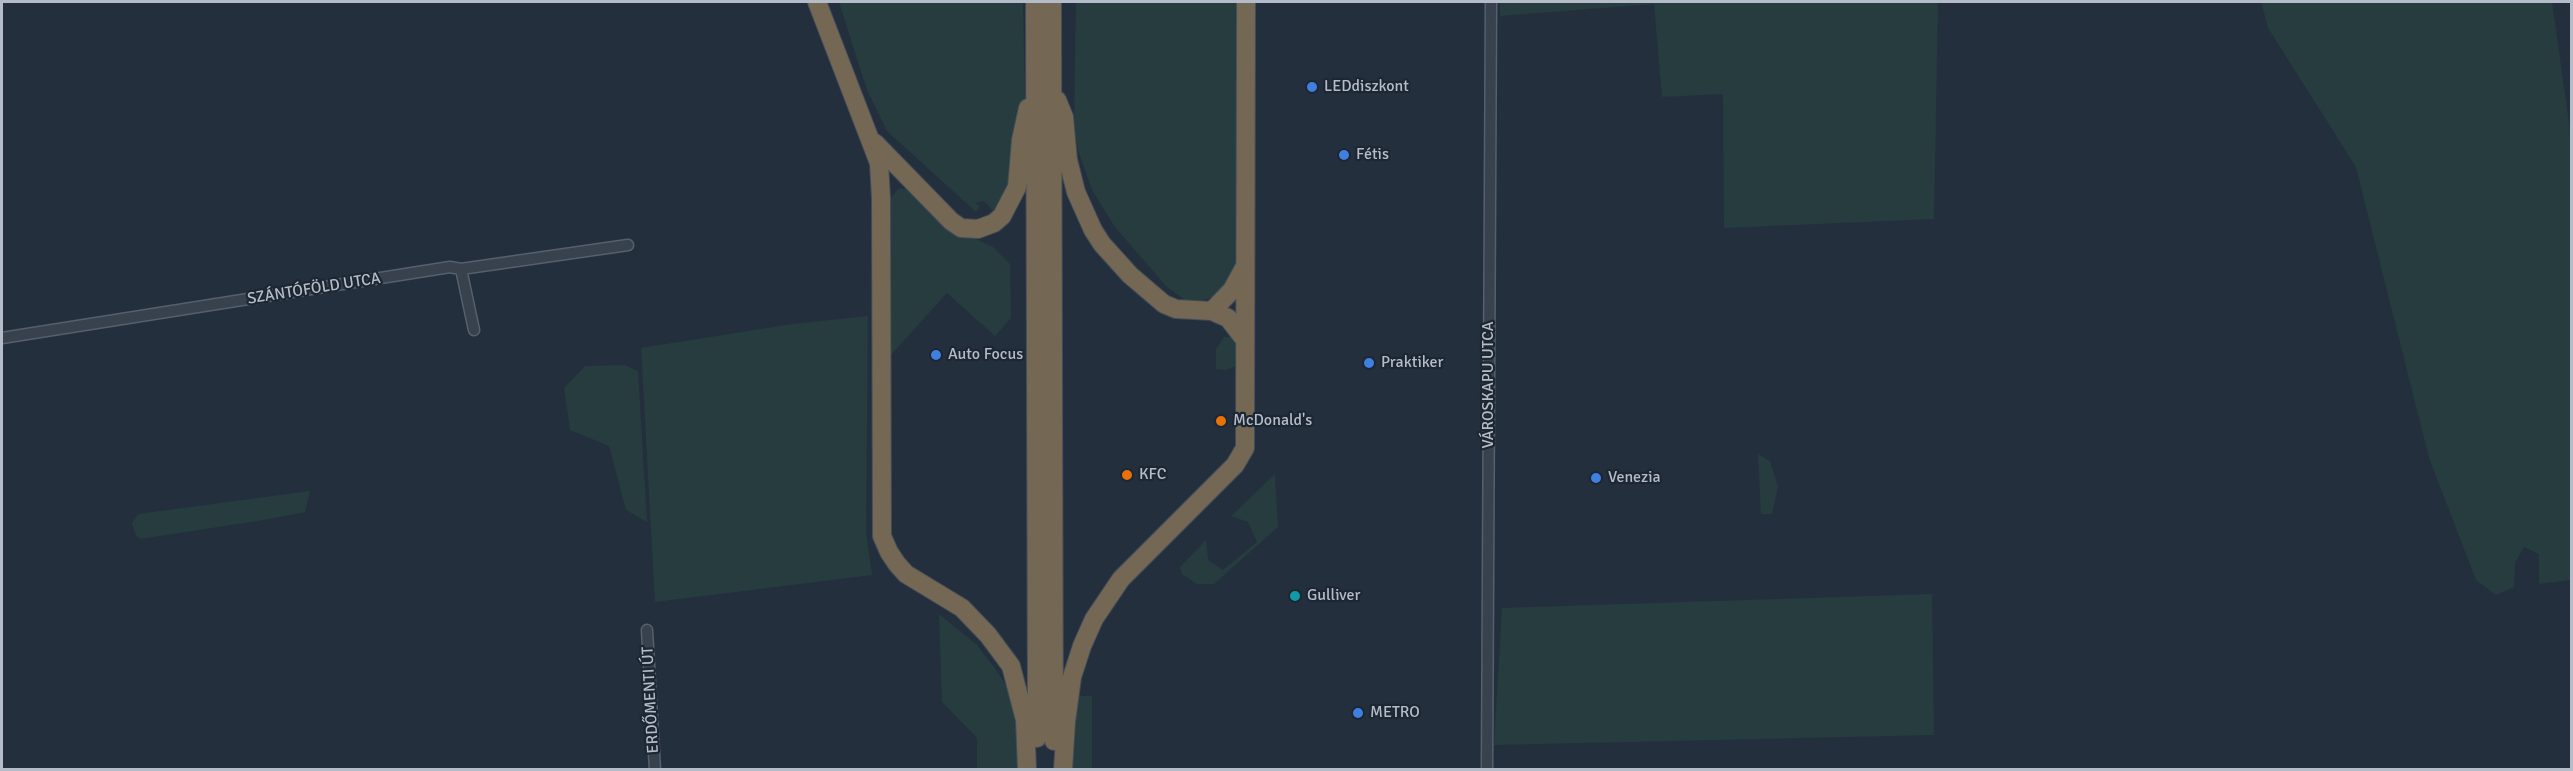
<!DOCTYPE html>
<html>
<head>
<meta charset="utf-8">
<style>
	body { margin:0 }
	#map { position:relative; width:2573px; height:771px; overflow:hidden; background:#242f3e; font-family:Signika,sans-serif }
	canvas { display:block }
	.frame { position:absolute; inset:0; border:3px solid #b4bcc9; pointer-events:none }
</style>
</head>
<body>
<div id="map">
<canvas width="2573" height="771"></canvas>
<div class="frame"></div>
</div>
<script>
const ctx = document.querySelector('canvas').getContext('2d');
ctx.lineJoin = 'round';
function paint(path, color) { ctx.fillStyle = color; ctx.fill(path, 'evenodd'); }
const shape = rows => new Path2D(rows.map(r => 'M' + r).join(''));
function stroke(path, color, width, dash) { ctx.strokeStyle = color; ctx.lineWidth = width; ctx.lineCap = dash ? 'butt' : 'round'; ctx.setLineDash(dash || []); ctx.stroke(path); }
function label(font, color, halo, rows, align = 'center') {
  ctx.font = font + ' Signika,sans-serif'; ctx.lineWidth = 4.5; ctx.setLineDash([]); ctx.textBaseline = 'middle'; ctx.strokeStyle = halo; ctx.fillStyle = color; for (const [text, x, y, turn = 0] of rows) {
    ctx.save(); ctx.translate(x, y); ctx.rotate((+turn || 0) * Math.PI / 180); ctx.textAlign = isNaN(turn) ? turn : align; if (halo) ctx.strokeText(text, 0, 0); ctx.fillText(text, 0, 0); ctx.restore();
  }
}
paint(shape([
	[839,2,1023,2,1025,98,1020,112,1012,172,1004,197,993,211,984,201,975,203,980,206,976,212,887,131,867,90],
	[1076,2,1237,2,1240,262,1233,281,1214,297,1189,303,1167,287,1115,227,1092,190,1078,150,1074,120],
	[1500,2,1938,2,1934,219,1724,228,1723,94,1662,97,1654,4,1500,16],
	[2261,2,2552,2,2572,144,2571,580,2539,584,2539,554,2524,547,2515,563,2514,587,2496,595,2476,580,2429,458,2356,167,2268,28],
	[898,189,913,189,972,237,993,247,1010,264,1011,318,995,336,947,293,889,357,890,199],
	[868,316,866,532,872,575,655,602,641,348,792,324],
	[1224,337,1235,337,1237,342,1236,366,1226,370,1216,369,1216,349],
	[625,365,638,371,647,522,626,510,609,446,570,430,564,388,585,366],
	[1758,454,1770,461,1778,487,1772,514,1761,514],
	[1275,474,1278,527,1214,584,1197,584,1182,574,1180,567,1206,540,1208,560,1223,570,1257,542,1248,522,1231,516],
	[310,491,305,512,264,520,140,539,136,536,132,523,138,514],
	[1932,594,1934,735,1494,745,1502,608],
	[939,614,977,645,999,674,1012,696,1016,723,1018,769,977,769,977,738,942,702],
	[1075,696,1092,696,1092,769,1070,770]
]), '#263c3f');
const minor = shape([
	[461,269,474,330],
	[2,338,450,267,461,269,628,245],
	[647,630,655,770],
	[1487,770,1491,2]
]);
const motorway = shape([
	[817,2,879,163,881,198,882,536,889,552,897,564,906,574,962,608,988,635,1011,666,1025,720,1027,770],
	[1035,2,1037,738],
	[1052,2,1054,741],
	[1057,100,1064,117,1068,160,1076,192,1093,230,1102,244,1130,275,1164,304,1176,309,1212,311,1221,315,1228,318,1245,340],
	[875,143,951,221,961,228,978,229,994,223,1002,216,1017,187,1021,140,1028,108],
	[1212,311,1232,290,1244,268],
	[1063,770,1066,722,1072,677,1082,646,1094,619,1121,579,1235,465,1245,448,1246,2]
]);
stroke(minor, '#565f6c', 13);
stroke(motorway, '#434c59', 20);
stroke(minor, '#38414e', 10);
stroke(motorway, '#746855', 18);
for (const [x, y, r, color] of [
	[1312,87,6,"#3f7fe0"],
	[1344,155,6,"#3f7fe0"],
	[936,355,6,"#3f7fe0"],
	[1369,363,6,"#3f7fe0"],
	[1221,421,6,"#e8710a"],
	[1127,475,6,"#e8710a"],
	[1596,478,6,"#3f7fe0"],
	[1295,596,6,"#0f9aa8"],
	[1358,713,6,"#3f7fe0"]
]) { const dot = new Path2D(); dot.arc(x, y, r, 0, 2 * Math.PI); ctx.fillStyle = color; ctx.fill(dot); stroke(dot, '#1d2633', 2); }
label('16px', '#b4bcc9', '#1d2633', [
	["LEDdiszkont",1324,87],
	["Fétis",1356,155],
	["Auto Focus",948,355],
	["Praktiker",1381,363],
	["McDonald's",1233,421],
	["KFC",1139,475],
	["Venezia",1608,478],
	["Gulliver",1307,596],
	["METRO",1370,713]
], 'left');
label('16px', '#b4bcc9', '#1d2633', [
	["SZÁNTÓFÖLD UTCA",314,289,-9],
	["VÁROSKAPU UTCA",1489,385,-90],
	["ERDŐMENTI ÚT",651,700,-93]
]);
</script>
</body>
</html>
